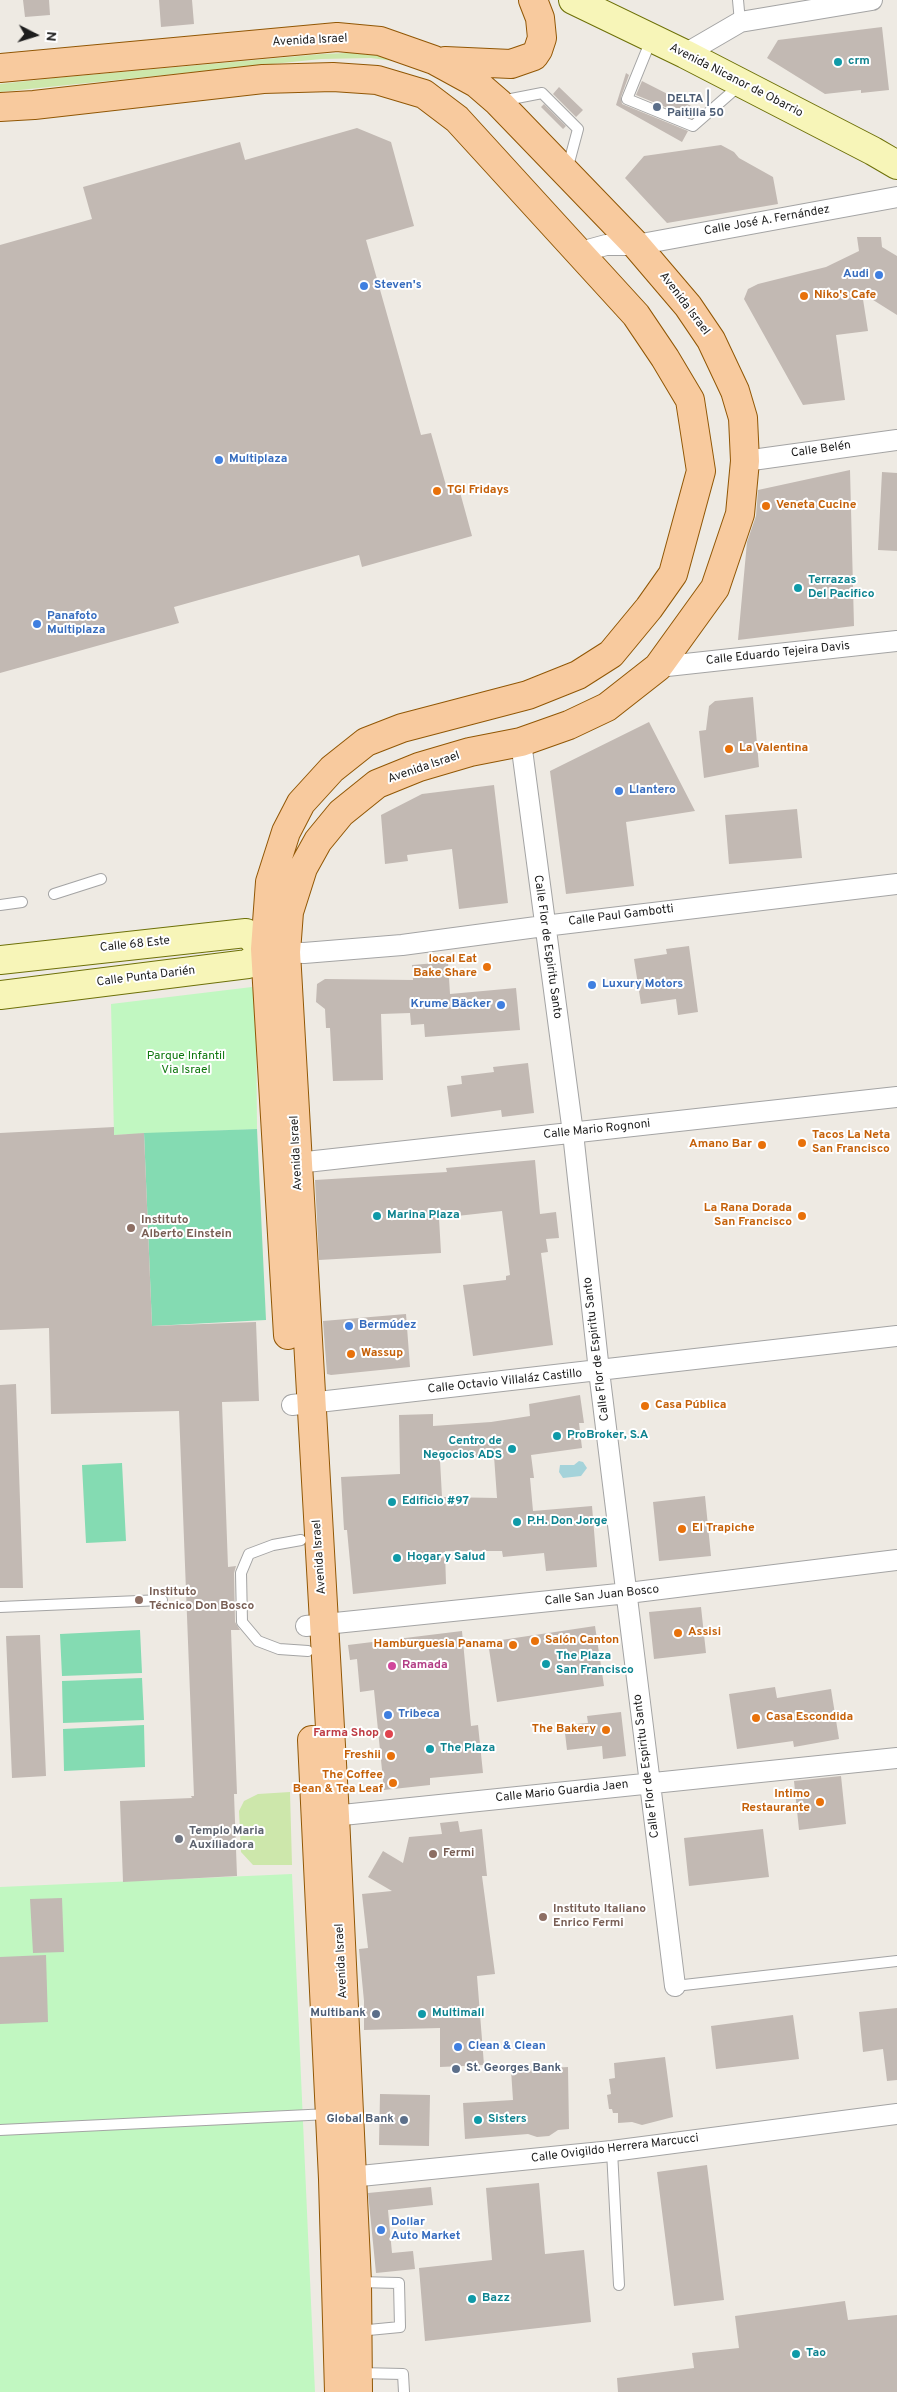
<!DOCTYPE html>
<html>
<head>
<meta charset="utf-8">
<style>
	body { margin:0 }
	#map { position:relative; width:897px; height:2392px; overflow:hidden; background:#eeeae3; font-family:Overpass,sans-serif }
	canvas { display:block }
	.north { position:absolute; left:10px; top:10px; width:50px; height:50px; -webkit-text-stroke:4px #fff; paint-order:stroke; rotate:95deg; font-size:14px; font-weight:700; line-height:20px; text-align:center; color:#1d1d1d }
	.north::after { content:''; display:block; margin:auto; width:18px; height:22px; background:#1d1d1d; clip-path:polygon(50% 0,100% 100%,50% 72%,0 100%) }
</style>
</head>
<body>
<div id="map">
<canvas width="897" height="2392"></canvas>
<div class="north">N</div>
</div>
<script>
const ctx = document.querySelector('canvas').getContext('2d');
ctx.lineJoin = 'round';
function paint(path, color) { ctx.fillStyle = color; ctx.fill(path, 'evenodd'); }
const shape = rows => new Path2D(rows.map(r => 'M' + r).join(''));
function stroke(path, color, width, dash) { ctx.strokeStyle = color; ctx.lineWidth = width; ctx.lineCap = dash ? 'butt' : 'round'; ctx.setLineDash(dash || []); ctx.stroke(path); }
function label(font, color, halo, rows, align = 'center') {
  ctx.font = font + ' Overpass,sans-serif'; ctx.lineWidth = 4; ctx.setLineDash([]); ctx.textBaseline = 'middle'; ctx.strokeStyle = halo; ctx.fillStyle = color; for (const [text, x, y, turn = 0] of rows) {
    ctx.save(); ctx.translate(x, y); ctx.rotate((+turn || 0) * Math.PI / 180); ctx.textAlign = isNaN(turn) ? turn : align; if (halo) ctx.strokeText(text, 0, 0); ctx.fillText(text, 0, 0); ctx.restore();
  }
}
paint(shape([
	[371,52,403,57,440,69,478,90,601,214,591,219,544,166,468,90,437,74,401,62,371,58,321,59,0,92,0,84,54,78,322,54],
	[290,1792,292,1865,253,1865,241,1852,239,1811,244,1801,258,1794]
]), '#cde7ab');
paint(shape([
	[252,987,256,1011,257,1129,114,1135,111,1004],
	[292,1874,315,2392,0,2392,0,1887]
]), '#c1f7c1');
paint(shape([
	[257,1129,266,1320,152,1326,144,1133],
	[122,1463,126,1541,86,1543,82,1465],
	[140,1630,142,1673,62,1676,60,1634],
	[142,1678,144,1720,63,1723,62,1681],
	[144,1725,145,1767,64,1771,63,1729]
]), '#84dbb2');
paint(shape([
	[579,1461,583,1462,587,1468,581,1476,563,1478,559,1472,560,1465,574,1465]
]), '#a5d3da');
paint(shape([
	[23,0,49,0,50,15,25,17],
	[159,0,192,0,194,24,161,27],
	[882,27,889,90,861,93,861,90,825,94,767,58,778,40],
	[626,73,629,75,621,97,622,104,688,131,682,142,616,105],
	[642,81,699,110,697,113,692,118,636,95],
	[559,87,583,110,576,117,553,94],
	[544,104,566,126,563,129,541,107],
	[357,128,391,142,414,226,366,240,421,435,431,433,447,489,458,485,472,536,362,567,359,555,174,607,179,623,0,673,0,245,92,219,83,187,240,142,245,160],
	[721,145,734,152,739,158,773,177,778,204,667,223,625,178,644,156],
	[857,237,881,237,882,247,897,256,897,315,862,293,868,331,836,335,845,400,803,405,744,299,748,289,758,284,826,267,859,251],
	[850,470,854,626,738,640,747,542,756,516,758,490],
	[882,472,897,473,897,551,878,550],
	[753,697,759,767,704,778,699,731,706,730,709,706,715,701],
	[649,722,695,811,626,822,634,886,566,894,550,771],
	[494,785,508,903,459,909,452,849,407,855,408,861,385,864,381,815,422,794],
	[797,809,802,858,729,864,725,815],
	[689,946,698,1012,678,1015,676,999,641,1004,634,959,667,954,666,949],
	[448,962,450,994,516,988,520,1030,425,1037,424,1024,411,1025,410,1013,381,1014,383,1080,333,1081,330,1028,326,1028,325,1009,316,1002,317,984,325,979,413,980,412,965],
	[528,1063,534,1113,502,1117,501,1110,451,1117,447,1086,462,1084,461,1076,494,1072,493,1067],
	[114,1127,114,1135,144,1133,152,1326,256,1322,259,1401,222,1402,228,1567,236,1566,234,1573,235,1622,240,1630,231,1630,237,1794,234,1794,237,1876,123,1882,120,1801,192,1798,191,1796,194,1796,179,1411,51,1414,49,1328,0,1330,0,1133],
	[535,1160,540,1214,556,1212,559,1238,546,1239,548,1252,541,1253,553,1345,473,1356,463,1285,506,1280,506,1276,510,1275,502,1211,439,1218,441,1253,319,1260,315,1180,447,1172,446,1168],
	[406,1314,410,1367,331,1375,327,1374,323,1321],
	[16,1384,23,1588,0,1588,0,1385],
	[580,1395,584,1423,579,1423,582,1448,531,1455,534,1478,530,1478,533,1511,592,1506,597,1567,546,1571,544,1553,503,1557,502,1551,445,1551,446,1584,353,1594,347,1530,344,1530,341,1477,400,1474,399,1415,433,1414,433,1426,491,1422,530,1416,529,1404],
	[494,1456,497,1498,442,1497,440,1460],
	[705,1496,711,1556,659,1561,653,1502],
	[701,1607,706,1653,654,1659,649,1612],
	[595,1626,604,1686,497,1702,488,1642],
	[462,1631,471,1726,478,1725,483,1773,430,1778,430,1785,384,1790,374,1690,360,1692,357,1659,350,1660,348,1645],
	[40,1635,46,1776,12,1778,6,1636],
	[775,1687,777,1698,831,1689,839,1739,794,1747,793,1741,737,1749,729,1694],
	[621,1712,626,1756,603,1759,602,1746,567,1750,564,1725,588,1723,587,1716],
	[841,1776,846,1824,799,1830,794,1781],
	[458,1821,460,1832,482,1829,487,1876,482,1876,495,1974,477,1976,484,2065,440,2067,440,2028,364,2030,364,2001,359,1949,368,1948,362,1894,392,1891,368,1877,383,1851,403,1863,409,1837,442,1834,440,1823],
	[763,1829,769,1877,689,1886,684,1838],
	[62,1898,64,1952,33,1953,30,1899],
	[46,1955,48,2022,0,2024,0,1957],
	[897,2008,897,2080,887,2081,883,2049,863,2052,859,2012],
	[793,2015,799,2059,716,2069,711,2026],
	[665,2057,673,2117,642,2125,632,2122,618,2123,618,2113,613,2113,612,2109,609,2109,607,2095,611,2094,609,2079,615,2078,614,2063],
	[568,2067,569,2129,558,2130,549,2136,537,2137,528,2134,465,2139,463,2103,513,2100,511,2070],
	[380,2094,430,2095,429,2146,379,2145],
	[707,2165,724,2300,674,2306,657,2172],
	[539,2183,545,2254,584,2250,591,2322,425,2341,419,2268,492,2260,486,2188],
	[431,2187,433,2205,388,2210,392,2253,413,2251,415,2269,376,2273,368,2193],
	[845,2301,848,2320,897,2315,897,2392,618,2392,617,2378,694,2368,692,2353,739,2348,735,2316]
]), '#c2b9b3');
const lane = shape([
	[738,0,740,22],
	[651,40,627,99,693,126,740,85],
	[501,101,542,93,578,129,567,170],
	[54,894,101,879],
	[0,905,22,902],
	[301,1540,273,1545,249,1554,241,1573,242,1622,258,1641,279,1649,308,1651],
	[0,1607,162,1600],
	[675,1986,897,1961],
	[0,2130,329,2114],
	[612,2151,619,2285],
	[358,2331,400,2327,399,2283,358,2282],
	[359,2373,403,2374,404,2392]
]);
const street = shape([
	[685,54,740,22,872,0],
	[577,253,606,245,636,245,897,197],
	[745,461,897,440],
	[658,667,897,641],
	[521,742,573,1133,599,1371,675,1986],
	[286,952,304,953,402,945,544,926,897,884],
	[297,1163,897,1097],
	[292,1405,897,1336],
	[306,1626,628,1593,897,1560],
	[323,1817,897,1758],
	[340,2178,612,2151,897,2114]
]);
const secondary = shape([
	[573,0,685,54,873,151,897,165],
	[0,960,246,933,265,949],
	[0,995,248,964,265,949,286,952]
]);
const primary = shape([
	[445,61,511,64,534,56,538,50,542,38,540,18,533,0],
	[0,68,337,37,380,41,434,60,476,83,498,102,636,245,688,306,711,340,735,391,743,418,745,461,740,514,715,588,658,667,607,707,569,725,521,742,470,752,419,767,377,784,341,813,318,841,303,868,289,912,286,952,335,1816,357,2282,358,2392],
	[0,107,34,105,263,79,333,77,377,80,424,94,457,119,636,315,665,358,690,400,701,471,673,574,649,608,611,654,578,675,528,695,402,728,366,742,332,769,301,803,286,832,270,882,265,949,288,1335],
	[312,1740,333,2179,339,2392]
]);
stroke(lane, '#a4a4a4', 12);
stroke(street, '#a4a4a4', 22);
stroke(secondary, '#6d7008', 30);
stroke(primary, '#915705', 30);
stroke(lane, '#fff', 10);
stroke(street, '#fff', 20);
stroke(secondary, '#f7f5b8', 28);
stroke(primary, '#f8ca9e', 28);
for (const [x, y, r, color] of [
	[838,62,5,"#0f9aa8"],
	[657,107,5,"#5c6f8a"],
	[879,275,5,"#3f7fe0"],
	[364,286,5,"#3f7fe0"],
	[804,296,5,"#e8710a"],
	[219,460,5,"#3f7fe0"],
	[437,491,5,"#e8710a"],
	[766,506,5,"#e8710a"],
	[798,588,5,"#0f9aa8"],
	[37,624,5,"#3f7fe0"],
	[729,749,5,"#e8710a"],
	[619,791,5,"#3f7fe0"],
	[487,967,5,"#e8710a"],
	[592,985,5,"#3f7fe0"],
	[501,1005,5,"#3f7fe0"],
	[802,1143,5,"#e8710a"],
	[762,1145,5,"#e8710a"],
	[377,1216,5,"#0f9aa8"],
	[802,1216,5,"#e8710a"],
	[131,1228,5,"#8d6e63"],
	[349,1326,5,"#3f7fe0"],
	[351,1354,5,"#e8710a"],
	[645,1406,5,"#e8710a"],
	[557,1436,5,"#0f9aa8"],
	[512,1449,5,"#0f9aa8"],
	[392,1502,5,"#0f9aa8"],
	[517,1522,5,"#0f9aa8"],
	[682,1529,5,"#e8710a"],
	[397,1558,5,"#0f9aa8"],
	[139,1600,5,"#8d6e63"],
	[678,1633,5,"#e8710a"],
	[535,1641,5,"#e8710a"],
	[513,1645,5,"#e8710a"],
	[546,1664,5,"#0f9aa8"],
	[392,1666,5,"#d1479c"],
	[388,1715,5,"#3f7fe0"],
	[756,1718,5,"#e8710a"],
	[606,1730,5,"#e8710a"],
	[389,1734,5,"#e0444e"],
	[430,1749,5,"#0f9aa8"],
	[391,1756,5,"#e8710a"],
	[393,1783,5,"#e8710a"],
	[820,1802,5,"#e8710a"],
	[179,1839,5,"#6b7280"],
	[433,1854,5,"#8d6e63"],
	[543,1917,5,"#8d6e63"],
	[376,2014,5,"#5c6f8a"],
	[422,2014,5,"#0f9aa8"],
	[458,2047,5,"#3f7fe0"],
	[456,2069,5,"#5c6f8a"],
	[404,2120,5,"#5c6f8a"],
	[478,2120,5,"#0f9aa8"],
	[381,2230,5,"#3f7fe0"],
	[472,2299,5,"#0f9aa8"],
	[796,2354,5,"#0f9aa8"]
]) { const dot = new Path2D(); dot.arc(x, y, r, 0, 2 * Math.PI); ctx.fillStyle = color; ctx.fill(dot); stroke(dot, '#fff', 2); }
label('12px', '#1d1d1d', '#fff', [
	["Avenida Israel",310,41,-3],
	["Avenida Nicanor de Obarrio",736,81,27],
	["Calle José A. Fernández",767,221,-10],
	["Avenida Israel",684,304,53],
	["Calle Belén",821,450,-8],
	["Calle Eduardo Tejeira Davis",778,654,-6],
	["Avenida Israel",424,768,-19],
	["Calle Paul Gambotti",621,916,-7],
	["Calle 68 Este",135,945,-6],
	["Calle Flor de Espiritu Santo",547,947,82],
	["Calle Punta Darién",146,977,-7],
	["Calle Mario Rognoni",597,1130,-6],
	["Avenida Israel",297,1153,-93],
	["Calle Flor de Espiritu Santo",597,1349,-97],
	["Calle Octavio Villaláz Castillo",505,1382,-6],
	["Avenida Israel",320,1557,-94],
	["Calle San Juan Bosco",602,1596,-6],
	["Calle Flor de Espiritu Santo",647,1766,-97],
	["Calle Mario Guardia Jaen",562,1792,-6],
	["Avenida Israel",342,1961,-93],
	["Calle Ovigildo Herrera Marcucci",615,2149,-7]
]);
label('bold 12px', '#0d838f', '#fff', [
	["crm",848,62],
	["Terrazas",808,581],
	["Del Pacifico",808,595],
	["Marina Plaza",387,1216],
	["ProBroker, S.A",567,1436],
	["Centro de",502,1442,"right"],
	["Negocios ADS",502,1456,"right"],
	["Edificio #97",402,1502],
	["P.H. Don Jorge",527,1522],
	["Hogar y Salud",407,1558],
	["The Plaza",556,1657],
	["San Francisco",556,1671],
	["The Plaza",440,1749],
	["Multimall",432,2014],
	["Sisters",488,2120],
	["Bazz",482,2299],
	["Tao",806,2354]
], 'left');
label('bold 12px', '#4e5e75', '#fff', [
	["DELTA |",667,100],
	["Paitilla 50",667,114],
	["Multibank",366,2014,"right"],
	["St. Georges Bank",466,2069],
	["Global Bank",394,2120,"right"]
], 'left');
label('bold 12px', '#366cbe', '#fff', [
	["Audi",869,275,"right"],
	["Steven's",374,286],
	["Multiplaza",229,460],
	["Panafoto",47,617],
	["Multiplaza",47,631],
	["Llantero",629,791],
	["Luxury Motors",602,985],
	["Krume Bäcker",491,1005,"right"],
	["Bermúdez",359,1326],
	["Tribeca",398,1715],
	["Clean & Clean",468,2047],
	["Dollar",391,2223],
	["Auto Market",391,2237]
], 'left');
label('bold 12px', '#c56008', '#fff', [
	["Niko's Cafe",814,296],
	["TGI Fridays",447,491],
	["Veneta Cucine",776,506],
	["La Valentina",739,749],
	["local Eat",477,960,"right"],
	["Bake Share",477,974,"right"],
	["Tacos La Neta",812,1136],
	["San Francisco",812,1150],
	["Amano Bar",752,1145,"right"],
	["La Rana Dorada",792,1209,"right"],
	["San Francisco",792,1223,"right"],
	["Wassup",361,1354],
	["Casa Pública",655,1406],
	["El Trapiche",692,1529],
	["Assisi",688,1633],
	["Salón Canton",545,1641],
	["Hamburguesia Panama",503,1645,"right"],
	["Casa Escondida",766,1718],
	["The Bakery",596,1730,"right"],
	["Freshii",381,1756,"right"],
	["The Coffee",383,1776,"right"],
	["Bean & Tea Leaf",383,1790,"right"],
	["Intimo",810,1795,"right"],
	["Restaurante",810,1809,"right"]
], 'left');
label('12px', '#0f770f', '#fff', [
	["Parque Infantil",186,1057],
	["Via Israel",186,1071]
]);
label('bold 12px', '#785e54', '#fff', [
	["Instituto",141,1221],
	["Alberto Einstein",141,1235],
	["Instituto",149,1593],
	["Técnico Don Bosco",149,1607],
	["Fermi",443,1854],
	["Instituto Italiano",553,1910],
	["Enrico Fermi",553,1924]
], 'left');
label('bold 12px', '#b23c85', '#fff', [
	["Ramada",402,1666]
], 'left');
label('bold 12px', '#be3a42', '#fff', [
	["Farma Shop",379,1734]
], 'right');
label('bold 12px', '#5b616d', '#fff', [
	["Templo Maria",189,1832],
	["Auxiliadora",189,1846]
], 'left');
</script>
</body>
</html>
